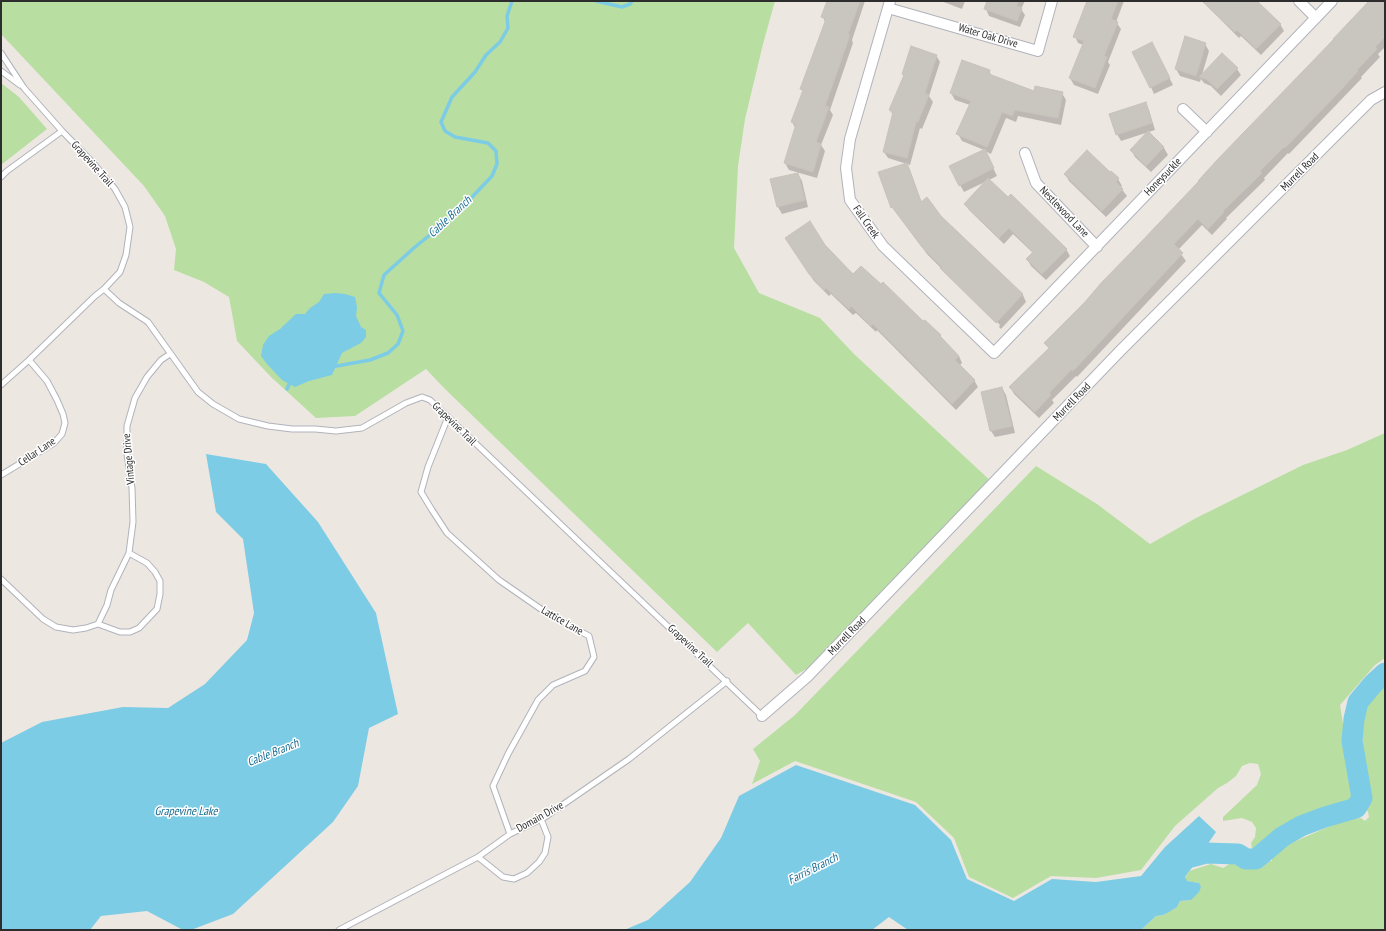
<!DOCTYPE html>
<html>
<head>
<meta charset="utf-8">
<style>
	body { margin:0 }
	#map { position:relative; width:1386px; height:931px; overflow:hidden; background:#ede7e1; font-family:"PT Sans Narrow",sans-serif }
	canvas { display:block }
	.frame { position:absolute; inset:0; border:2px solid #2d2d2d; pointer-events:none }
</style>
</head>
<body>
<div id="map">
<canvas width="1386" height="931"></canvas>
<div class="frame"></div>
</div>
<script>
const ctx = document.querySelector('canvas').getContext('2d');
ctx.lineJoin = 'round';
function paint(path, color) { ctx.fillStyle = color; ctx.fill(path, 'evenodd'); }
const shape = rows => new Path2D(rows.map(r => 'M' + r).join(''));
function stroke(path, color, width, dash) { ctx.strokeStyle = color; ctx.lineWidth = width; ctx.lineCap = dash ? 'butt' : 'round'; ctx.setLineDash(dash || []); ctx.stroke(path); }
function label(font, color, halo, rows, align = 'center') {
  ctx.font = font + ' "PT Sans Narrow",sans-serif'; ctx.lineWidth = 3; ctx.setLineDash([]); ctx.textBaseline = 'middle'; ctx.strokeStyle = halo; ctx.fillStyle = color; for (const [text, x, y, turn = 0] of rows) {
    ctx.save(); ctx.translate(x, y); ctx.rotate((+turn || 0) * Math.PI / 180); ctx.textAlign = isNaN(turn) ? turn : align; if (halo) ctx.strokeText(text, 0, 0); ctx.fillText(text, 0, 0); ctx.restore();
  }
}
paint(shape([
	[1,1,775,1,763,44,745,119,738,166,734,248,759,293,820,318,854,354,994,484,808,668,796,675,748,623,717,652,445,389,426,369,355,416,316,418,271,377,237,341,229,297,204,282,174,270,176,249,165,216,144,186,1,34],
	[1,83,19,97,47,129,1,165],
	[1385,433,1385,658,1375,665,1340,705,1350,768,1354,784,1354,796,1348,802,1330,806,1298,819,1281,828,1263,842,1258,849,1254,851,1252,849,1251,843,1255,837,1256,828,1252,822,1242,818,1223,821,1223,817,1257,785,1261,774,1258,764,1250,763,1242,766,1236,776,1227,783,1218,788,1175,826,1141,870,1096,878,1051,876,1013,898,969,877,954,838,916,802,795,761,752,784,760,761,753,749,795,715,1036,466,1097,504,1150,544,1196,518,1303,465,1347,450],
	[1385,681,1385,930,1141,930,1156,916,1163,915,1177,907,1180,901,1191,900,1199,883,1186,881,1185,878,1189,871,1211,864,1223,868,1231,863,1239,866,1248,864,1258,868,1263,867,1269,861,1272,861,1272,858,1276,854,1289,844,1335,824,1347,816,1351,817,1354,819,1361,818,1365,821,1369,817,1368,812,1366,809,1368,793,1360,748,1362,745,1363,716,1371,696]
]), '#b8dea2');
paint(shape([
	[335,293,345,294,355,297,357,307,356,316,361,327,366,330,366,337,361,343,342,353,332,375,309,381,295,387,282,380,267,364,261,356,263,345,269,336,280,329,296,314,305,314,310,308,319,302,324,294],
	[206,454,266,464,318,522,376,613,398,714,369,728,358,786,333,822,233,914,191,930,183,930,147,911,101,916,90,930,1,930,1,743,42,722,123,707,168,708,205,684,247,640,254,613,243,539,216,512],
	[796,765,915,805,951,840,967,879,1014,901,1052,879,1096,882,1141,876,1165,847,1199,816,1216,832,1185,877,1187,881,1199,883,1201,887,1199,892,1191,900,1180,901,1177,907,1169,912,1163,915,1156,916,1141,930,908,930,889,917,872,930,624,930,648,920,690,882,721,838,739,796]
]), '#7dcce5');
paint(shape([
	[828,1,865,1,852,40,853,43,830,110,833,115,821,145,825,151,817,178,789,170,785,163,796,129,792,122,803,92,801,89,825,22,823,17],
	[941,1,965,1,962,9],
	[988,1,1025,1,1021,9,1025,15,1020,27,989,16,986,9],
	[1085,1,1124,1,1116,22,1121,29,1108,62,1110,65,1098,94,1074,85,1070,78,1083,45,1078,43,1075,36,1087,4],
	[1202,1,1257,1,1280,24,1284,31,1261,55,1241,36,1239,38],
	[1371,1,1385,1,1385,47,1378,54,1380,57,1361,77,1362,78,1289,154,1288,153,1264,178,1265,180,1226,218,1227,219,1212,235,1202,225,1178,250,1186,261,1077,377,1076,376,1052,400,1054,403,1039,418,1014,394,1010,387,1049,349,1045,343,1085,304],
	[1205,44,1209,51,1202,75,1237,69,1241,75,1221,96,1211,86,1204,83,1201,79,1200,82,1180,76,1176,69],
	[1156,51,1173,85,1154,94,1151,87],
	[936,55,940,62,929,96,933,102,922,129,920,128,910,165,888,158,884,152,893,115,890,110,904,77,903,74],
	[989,71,992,76,1035,92,1062,93,1066,100,1061,125,1018,116,1016,122,1006,118,991,154,985,151,997,176,989,180,1066,249,1070,256,1046,280,1031,266,1027,259,1033,253,1013,234,1004,244,969,210,965,204,987,181,964,192,960,185,984,150,962,141,958,134,970,105,955,100,951,93],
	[1145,103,1149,110,1155,130,1121,141,1117,134],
	[1148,133,1164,148,1168,155,1151,172,1135,157,1131,150],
	[906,164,910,170,922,203,940,217,1023,295,1026,302,1001,329,946,275,941,268,927,254,892,207],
	[945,272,1000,325,999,327,945,274],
	[1110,173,1118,179,1122,186,1120,187,1127,196,1106,217,1069,181,1065,174],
	[798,174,802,181,808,207,782,214,778,207,772,180],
	[790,245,825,245,853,275,924,323,940,336,943,341,959,356,962,363,959,366,974,380,978,387,956,410,877,330,876,332,856,313,853,315,831,294,829,296,814,281],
	[1002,388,1006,395,1015,433,995,437,991,431]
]), '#0003');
stroke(shape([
	[596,1,622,7,630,4,632,1],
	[331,367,370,360,388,353,398,344,403,331,397,315,379,293,384,275,415,247,457,213,492,176,497,164,496,151,488,143,455,137,445,131,441,122,452,97,475,72,486,55,500,42,508,28,507,16,512,1],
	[287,389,291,380]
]), '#7dcce5', 3.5);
stroke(shape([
	[1176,869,1187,858,1206,853,1238,854,1246,859,1256,859,1282,837,1301,826,1325,817,1356,808,1362,798,1352,741,1354,719,1358,702,1373,684,1385,673]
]), '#7dcce5', 21);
const building = shape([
	[827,1,860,1,848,34,850,35,825,106,829,107,816,142,821,144,813,172,784,163,796,124,791,122,803,90,800,89,826,19,821,17,827,1],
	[987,1,1018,1,1017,6,1022,8,1017,21,984,9,987,1],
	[1087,1,1118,1,1111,19,1118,22,1104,56,1107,57,1095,88,1069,78,1084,41,1073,37,1087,1],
	[1202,1,1257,1,1281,24,1256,49,1237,30,1235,32,1202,1],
	[1369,1,1385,1,1385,37,1375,47,1377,49,1357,70,1358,71,1340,91,1285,148,1284,147,1260,171,1262,173,1223,211,1224,212,1208,229,1198,219,1174,244,1183,253,1088,355,1073,371,1072,369,1049,393,1051,395,1035,412,1009,387,1049,348,1044,343,1084,303,1102,282,1141,242,1199,181,1198,181,1217,160,1334,39,1333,39,1369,1],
	[1185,36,1206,43,1196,76,1175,69,1185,36],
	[1152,42,1170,78,1150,88,1132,52,1152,42],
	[911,46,937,55,925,93,929,95,918,122,916,122,907,158,883,152,893,112,889,110,904,75,902,74,911,46],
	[1222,53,1238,68,1217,89,1206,79,1199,77,1222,53],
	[962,60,990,70,989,74,1034,91,1035,86,1063,92,1058,118,1015,110,1012,116,1002,112,987,147,956,134,971,101,950,93,962,60],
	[1146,102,1152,123,1116,135,1109,114,1146,102],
	[1148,131,1164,147,1146,166,1130,150,1148,131],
	[985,149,994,168,959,186,949,166,985,149],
	[1087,150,1110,172,1111,171,1119,178,1116,182,1123,189,1102,211,1064,174,1087,150],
	[907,163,921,202,927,197,941,216,1023,294,996,323,940,268,942,267,922,247,892,207,891,208,878,172,907,163],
	[798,173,805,200,777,207,770,179,798,173],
	[988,178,1008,197,1011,194,1067,249,1042,274,1026,259,1033,252,1009,228,999,238,964,204,988,178],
	[810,221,825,245,853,274,861,266,881,284,883,282,923,321,925,320,941,335,940,336,959,356,955,360,975,380,952,404,873,324,871,326,851,306,849,309,826,288,824,290,809,274,785,238,810,221],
	[1002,387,1012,426,990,431,981,392,1002,387]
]);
paint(building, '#c9c5bf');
stroke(building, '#c8c3ba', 1);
const service = shape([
	[1,53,24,88,62,131,94,164,115,189,125,207,130,227,126,255,120,272,104,289,95,296,29,360,1,385],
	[1,71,20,85],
	[1,177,7,171,62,131],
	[104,289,119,303,148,322,198,392,213,404,239,419,268,426,292,429,315,429,336,431,362,428,406,403,422,397,430,400,762,716],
	[448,417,428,467,421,492,432,510,447,533,499,580,548,614,589,636,594,657,585,671,553,685,538,700,508,754,493,786,510,834],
	[1,475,54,443,62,434,65,423,63,414,57,400,47,381,29,360],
	[1,579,43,619,56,627,73,630,86,628,98,624,120,632,130,632,139,628,157,609,160,594,160,581,155,572,147,563,129,553],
	[98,624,107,605,111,590,129,553,133,522,132,488,127,454,127,426,135,398,147,377,161,360,170,354],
	[478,857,503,877,514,879,527,873,539,862,545,853,548,837,541,819],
	[339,930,478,857,510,834,545,817,629,759,727,681]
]);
const minor = shape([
	[890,1,850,139,846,168,850,200,883,246,994,353,1332,1],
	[1299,1,1316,18],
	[888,8,1038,51,1052,1],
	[1183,109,1207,132],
	[1025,153,1036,183,1097,247],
	[762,716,807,677,1120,351,1371,100,1385,92]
]);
stroke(service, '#b1b3bc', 7);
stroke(minor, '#b1b3bc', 12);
stroke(service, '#fff', 5);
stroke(minor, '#fff', 10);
label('11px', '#2d2d2d', '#fff', [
	["Water Oak Drive",988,36,16],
	["Grapevine Trail",92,164,48],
	["Murrell Road",1300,172,-45],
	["Honeysuckle",1163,177,-46],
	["Nestlewood Lane",1064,212,46],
	["Fall Creek",866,222,55],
	["Murrell Road",1072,402,-46],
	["Grapevine Trail",454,424,44],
	["Cellar Lane",37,452,-34],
	["Vintage Drive",129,459,-95],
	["Lattice Lane",562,621,30],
	["Murrell Road",847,636,-46],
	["Grapevine Trail",690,646,43],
	["Domain Drive",540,817,-29]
]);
label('italic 12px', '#1a6d94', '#fff', [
	["Cable Branch",450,217,-43],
	["Cable Branch",273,753,-22],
	["Grapevine Lake",186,812],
	["Farris Branch",813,869,-27]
]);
</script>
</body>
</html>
